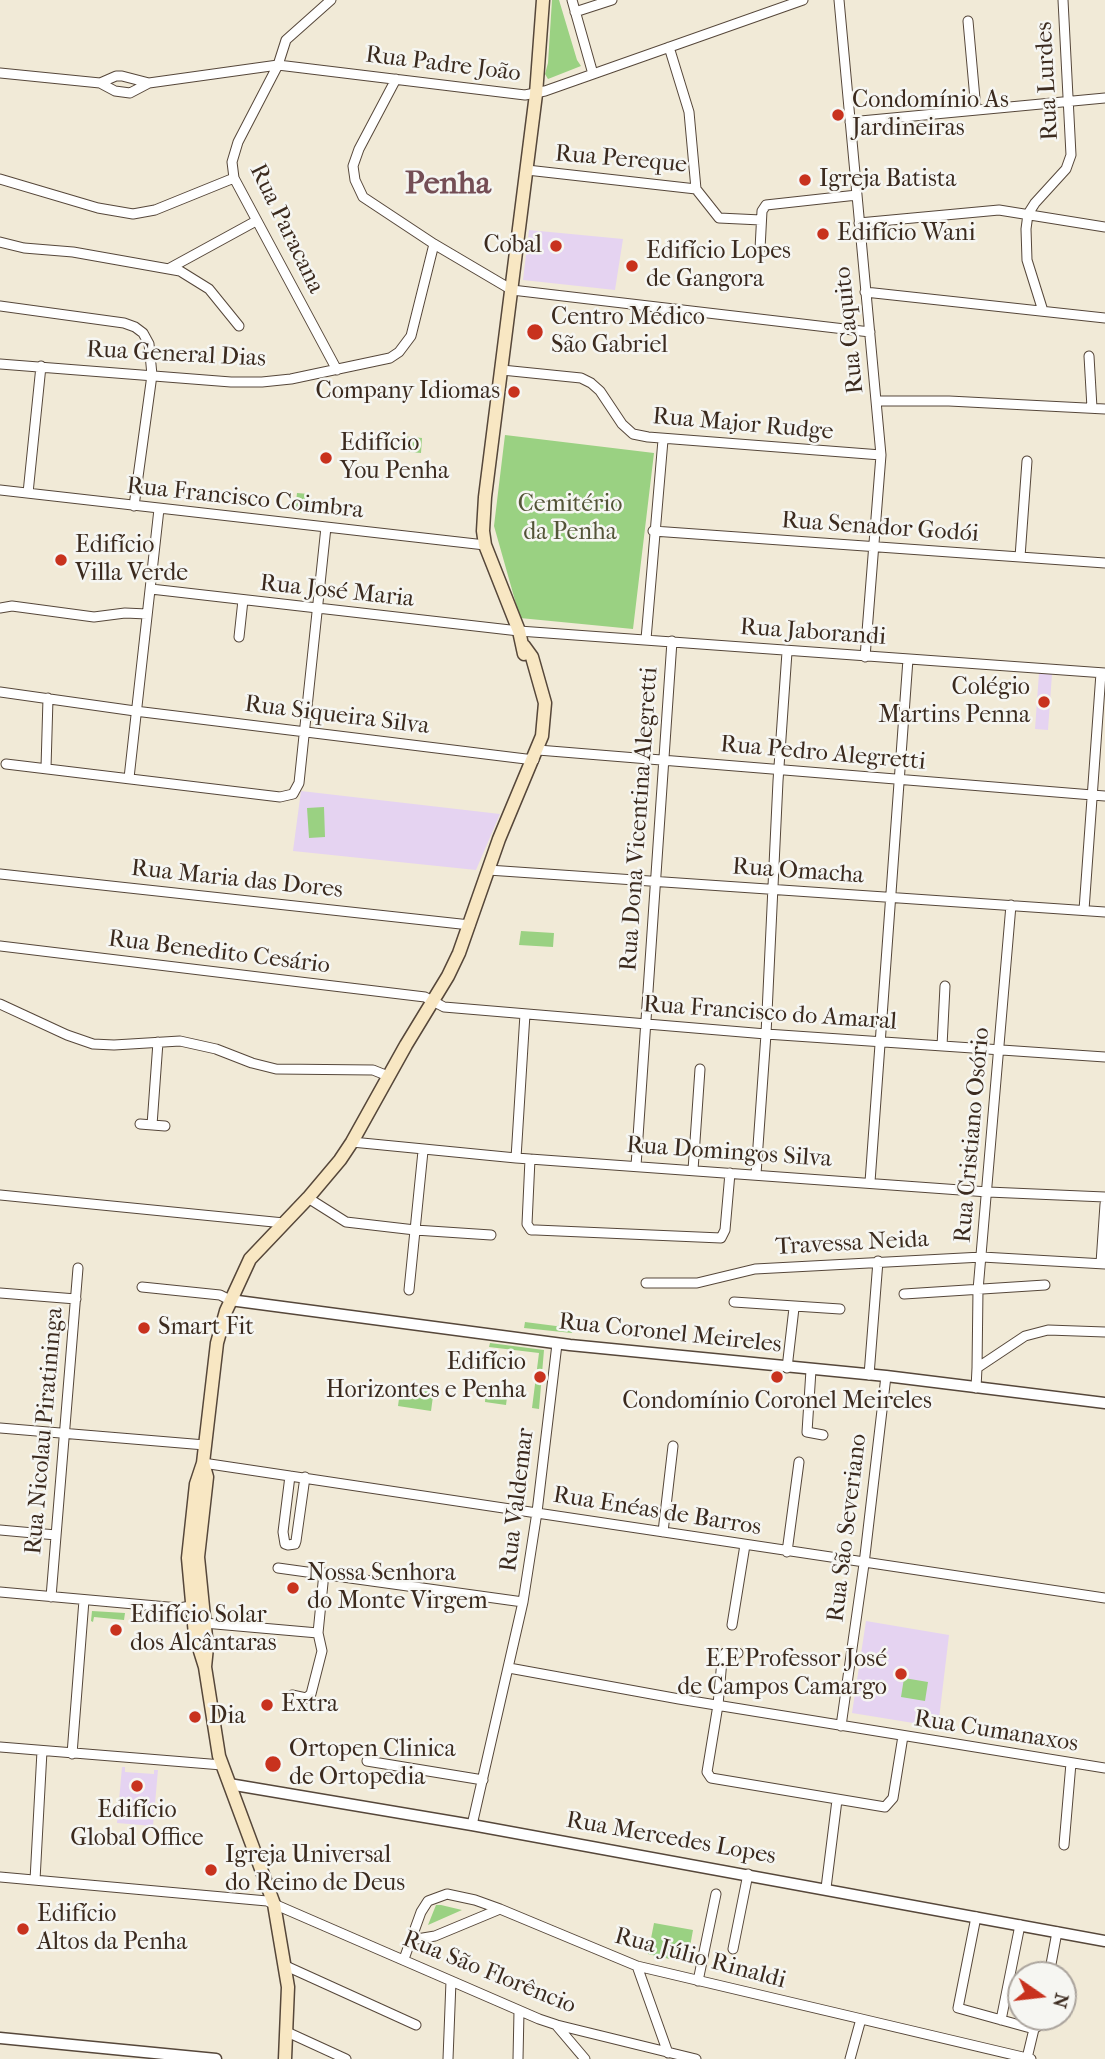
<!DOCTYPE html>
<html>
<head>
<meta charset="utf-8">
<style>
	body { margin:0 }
	#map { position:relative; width:1105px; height:2059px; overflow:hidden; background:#f1ead7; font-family:"IM FELL French Canon",serif }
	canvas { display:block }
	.north { position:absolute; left:1007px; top:1961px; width:70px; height:70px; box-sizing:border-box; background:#f6f6f2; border:2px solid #aba49d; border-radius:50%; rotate:104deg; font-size:19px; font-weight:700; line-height:28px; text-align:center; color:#3b2a1e }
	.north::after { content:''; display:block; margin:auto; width:24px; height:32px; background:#c8321e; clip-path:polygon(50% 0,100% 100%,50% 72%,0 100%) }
</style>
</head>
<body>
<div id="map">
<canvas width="1105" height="2059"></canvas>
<div class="north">N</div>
</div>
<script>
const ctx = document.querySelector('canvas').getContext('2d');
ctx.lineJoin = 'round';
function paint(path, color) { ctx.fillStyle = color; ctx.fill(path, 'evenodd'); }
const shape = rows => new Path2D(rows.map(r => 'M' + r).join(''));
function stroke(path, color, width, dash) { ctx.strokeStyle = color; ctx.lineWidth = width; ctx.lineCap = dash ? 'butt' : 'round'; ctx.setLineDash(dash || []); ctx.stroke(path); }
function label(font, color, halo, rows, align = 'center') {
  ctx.font = font + ' "IM FELL French Canon",serif'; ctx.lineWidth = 5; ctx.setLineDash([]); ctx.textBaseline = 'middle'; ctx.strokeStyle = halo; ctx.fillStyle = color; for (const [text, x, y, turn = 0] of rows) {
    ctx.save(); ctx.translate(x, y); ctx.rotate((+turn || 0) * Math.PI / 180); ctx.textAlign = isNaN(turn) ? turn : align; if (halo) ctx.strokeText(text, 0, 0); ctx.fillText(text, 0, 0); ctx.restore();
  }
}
paint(shape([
	[529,230,623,239,615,290,523,280],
	[1039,673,1052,674,1048,730,1035,729],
	[301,791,500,814,476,870,293,851],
	[866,1621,949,1635,938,1727,852,1713],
	[122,1767,125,1767,125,1772,154,1774,154,1770,158,1770,153,1826,117,1823]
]), '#e5d3f1');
paint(shape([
	[552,0,559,0,577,60,581,66,548,79,545,74,548,63],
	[505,435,654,453,633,629,520,618,494,526],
	[401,436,422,438,421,453,400,451],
	[297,493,309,494,307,513,295,512],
	[324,807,325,837,309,838,307,808],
	[521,931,554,933,553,947,519,945],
	[525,1322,556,1326,573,1324,572,1333,524,1328],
	[490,1343,544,1350,539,1409,532,1408,539,1353,489,1347],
	[401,1384,434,1389,431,1411,398,1406],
	[486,1387,508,1390,506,1405,485,1402],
	[92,1611,125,1613,124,1620,94,1617,93,1622,91,1621],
	[904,1678,928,1682,925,1701,901,1697],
	[436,1905,441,1905,462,1910,428,1925],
	[654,1923,693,1930,687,1963,648,1954]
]), '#9ad182');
const minor = shape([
	[331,0,286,40,278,65,238,142,232,162,234,178,337,370],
	[572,0,593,74],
	[839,0,881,455,865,657],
	[575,12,612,0],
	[968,21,976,110],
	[669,47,689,112,696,189],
	[0,73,100,83,115,91,130,93,149,83,278,65,525,95,545,91,803,0],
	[396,79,359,149,353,166,355,180,363,197,434,244,512,290,870,332],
	[100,83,116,76,122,76,149,83],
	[850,122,1105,98],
	[527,170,696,189],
	[0,179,98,208,133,214,155,210,234,178],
	[696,189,719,218,761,220],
	[859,223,999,210,1105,227],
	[0,242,24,248,73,252,180,271,209,289,239,326],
	[760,249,762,211,766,205,857,195],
	[170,268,256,221],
	[865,292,1105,318],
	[0,306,124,323,135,327,143,333,149,344,152,375,134,506],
	[1043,311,1027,260,1026,229,1028,214,1035,203,1066,169,1071,155,1063,0],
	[1089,356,1092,408],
	[0,364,231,382,262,382,291,379,390,358,399,352,411,336,434,244],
	[502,370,581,378,591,383,600,391,622,424,633,434,648,437,881,455],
	[877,401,949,401,1105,409],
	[0,490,485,545],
	[28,493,41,366],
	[653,531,1105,563],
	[1020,557,1027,461],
	[151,589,519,631,1105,673],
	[0,608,12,606,94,617,125,613,147,614],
	[239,637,243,600],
	[646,639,663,440],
	[0,692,135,711,534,760],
	[538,750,1105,796],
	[6,764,280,797,293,794,299,783,326,527],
	[46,768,48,698],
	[129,778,159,509],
	[488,870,1105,912],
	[0,874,470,925],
	[1084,910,1101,673],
	[0,946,425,997,444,1007,766,1034,1105,1057],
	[0,1004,67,1035,93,1044,114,1045,180,1041,216,1049,252,1063,276,1069,373,1070,388,1076],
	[942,1046,945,986],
	[140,1124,165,1126],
	[152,1125,158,1042],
	[352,1142,516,1158,988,1192,1105,1197],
	[516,1158,525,1014],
	[530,1159,527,1224,531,1230,536,1230,721,1238,725,1230,730,1173],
	[636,1166,672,641],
	[693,1170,700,1069],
	[756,1174,766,1034,778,781,787,652],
	[870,1182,908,659],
	[0,1195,284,1223],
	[308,1198,346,1222,415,1230,491,1235],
	[1101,1263,1105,1204],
	[646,1283,697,1283,755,1269,982,1257,1105,1264],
	[142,1287,220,1295,230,1300],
	[409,1290,423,1151],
	[0,1293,76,1299],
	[904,1294,1045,1285],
	[734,1302,840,1309],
	[787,1368,794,1308],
	[977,1368,978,1290,1011,905],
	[811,1370,807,1432,823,1435],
	[869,1375,878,1261],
	[976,1388,977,1368,1025,1336,1048,1330,1105,1332],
	[0,1428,205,1445],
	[203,1463,1105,1598],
	[290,1476,283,1532,285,1544,288,1545,295,1544,296,1541,305,1477],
	[0,1530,56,1535],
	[663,1532,673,1446],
	[787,1552,799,1462],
	[278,1568,523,1602],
	[0,1592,179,1608,197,1605],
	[51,1597,78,1268],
	[204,1623,318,1633],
	[732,1625,745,1545],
	[738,1653,725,1653,722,1660,718,1705,707,1772,711,1778,885,1807,893,1798,903,1736],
	[509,1668,679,1699,1105,1768],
	[292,1695,306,1698,311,1694,322,1651,318,1633,324,1573],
	[841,1726,864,1564,886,1376],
	[0,1747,222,1765],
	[72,1754,84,1600],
	[367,1761,483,1780],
	[472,1825,523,1602,537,1512,557,1344],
	[1064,1845,1071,1763],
	[0,1877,267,1901,539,2019,557,2025,696,2059],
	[35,1880,42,1751],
	[826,1888,837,1800],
	[976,1917,958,2008,1034,2029,1038,2026,1041,2017],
	[411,1940,435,1936,500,1909],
	[733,1949,748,1874],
	[404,1959,421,1912,428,1901,447,1894,475,1900,500,1909,637,1966,1031,2059],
	[286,1966,416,2025],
	[637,1966,668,2053],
	[1049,1975,1057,1932],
	[698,1981,716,1894],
	[1001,2020,1020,1925],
	[557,2026,585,2059],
	[287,2032,346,2059],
	[1027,2058,1034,2029],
	[448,2059,451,1981],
	[518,2059,519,2011],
	[850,2059,861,2019]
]);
const tertiary = shape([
	[230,1300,570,1345,886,1376,1105,1403],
	[229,1784,472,1825,1105,1941],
	[0,2038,216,2059]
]);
const secondary = shape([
	[524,654,519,631,485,545,483,531,485,497,536,94,543,0],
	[203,1463,196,1484,188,1558,195,1635,205,1667,219,1756,274,1904,288,1987,285,2059],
	[205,1667,207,1647,198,1557,207,1477,203,1463,217,1343,226,1311,250,1259,308,1198,340,1160,352,1142,406,1045,448,976,459,953,499,839,542,736,545,703,532,657,524,646]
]);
stroke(minor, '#56473a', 11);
stroke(tertiary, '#56473a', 13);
stroke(secondary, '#56473a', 15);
stroke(minor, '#fff', 9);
stroke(tertiary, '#fff', 10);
stroke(secondary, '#f8e7c3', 12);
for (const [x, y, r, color] of [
	[838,115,7,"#c8321e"],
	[805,180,7,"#c8321e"],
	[823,234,7,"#c8321e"],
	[556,246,7,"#c8321e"],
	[632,266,7,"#c8321e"],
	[535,332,9,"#c8321e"],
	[514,392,7,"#c8321e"],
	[326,458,7,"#c8321e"],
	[61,560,7,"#c8321e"],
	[1044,702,7,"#c8321e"],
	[144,1328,7,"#c8321e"],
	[540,1377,7,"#c8321e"],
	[777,1377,7,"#c8321e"],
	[293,1588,7,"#c8321e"],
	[116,1630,7,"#c8321e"],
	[901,1674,7,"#c8321e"],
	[267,1705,7,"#c8321e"],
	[195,1717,7,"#c8321e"],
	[273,1764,9,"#c8321e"],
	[137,1786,7,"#c8321e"],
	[211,1870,7,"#c8321e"],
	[23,1929,7,"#c8321e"]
]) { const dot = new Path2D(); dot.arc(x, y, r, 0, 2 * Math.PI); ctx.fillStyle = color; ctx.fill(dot); stroke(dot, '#f6f6f2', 2.5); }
label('24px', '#3b2a1e', '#f6f6f2', [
	["Rua Padre João",443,65,7],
	["Rua Lurdes",1048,81,-93],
	["Rua Pereque",621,160,5],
	["Rua Paracana",286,229,64],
	["Rua Caquito",850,330,-96],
	["Rua General Dias",176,355,3],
	["Rua Major Rudge",743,425,5],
	["Rua Francisco Coimbra",245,499,6],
	["Rua Senador Godói",880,528,4],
	["Rua José Maria",337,592,6],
	["Rua Jaborandi",813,633,4],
	["Rua Siqueira Silva",337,716,7],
	["Rua Pedro Alegretti",823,754,5],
	["Rua Dona Vicentina Alegretti",640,819,-86],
	["Rua Omacha",798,872,4],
	["Rua Maria das Dores",237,880,6],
	["Rua Benedito Cesário",219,953,7],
	["Rua Francisco do Amaral",770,1014,4],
	["Rua Cristiano Osório",973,1135,-85],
	["Rua Domingos Silva",729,1153,4],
	["Travessa Neida",852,1244,-3],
	["Rua Coronel Meireles",670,1334,6],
	["Rua Nicolau Piratininga",45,1431,-85],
	["Rua Valdemar",518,1500,-83],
	["Rua Enéas de Barros",657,1512,9],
	["Rua São Severiano",848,1528,-83],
	["Rua Cumanaxos",996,1732,9],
	["Rua Mercedes Lopes",671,1839,10],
	["Rua Júlio Rinaldi",700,1959,15],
	["Rua São Florêncio",489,1973,22]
]);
label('24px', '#3b2a1e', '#f6f6f2', [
	["Condomínio As",852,101],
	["Jardineiras",852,129],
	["Igreja Batista",819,180],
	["Edifício Wani",837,234],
	["Cobal",542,246,"right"],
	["Edifício Lopes",646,252],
	["de Gangora",646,280],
	["Centro Médico",551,318],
	["São Gabriel",551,346],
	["Company Idiomas",500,392,"right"],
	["Edifício",340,444],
	["You Penha",340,472],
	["Edifício",75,546],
	["Villa Verde",75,574],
	["Colégio",1030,688,"right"],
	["Martins Penna",1030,716,"right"],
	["Smart Fit",158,1328],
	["Edifício",526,1363,"right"],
	["Horizontes e Penha",526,1391,"right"],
	["Condomínio Coronel Meireles",777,1402,"center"],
	["Nossa Senhora",307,1574],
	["do Monte Virgem",307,1602],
	["Edifício Solar",130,1616],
	["dos Alcântaras",130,1644],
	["E.E Professor José",887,1660,"right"],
	["de Campos Camargo",887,1688,"right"],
	["Extra",281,1705],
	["Dia",209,1717],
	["Ortopen Clinica",289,1750],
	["de Ortopedia",289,1778],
	["Edifício",137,1811,"center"],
	["Global Office",137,1839,"center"],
	["Igreja Universal",225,1856],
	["do Reino de Deus",225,1884],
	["Edifício",37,1915],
	["Altos da Penha",37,1943]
], 'left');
label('24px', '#535437', '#f6f6f2', [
	["Cemitério",570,505],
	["da Penha",570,533]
]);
label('bold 32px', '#744e55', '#f6f6f2', [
	["Penha",448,185]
]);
</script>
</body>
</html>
